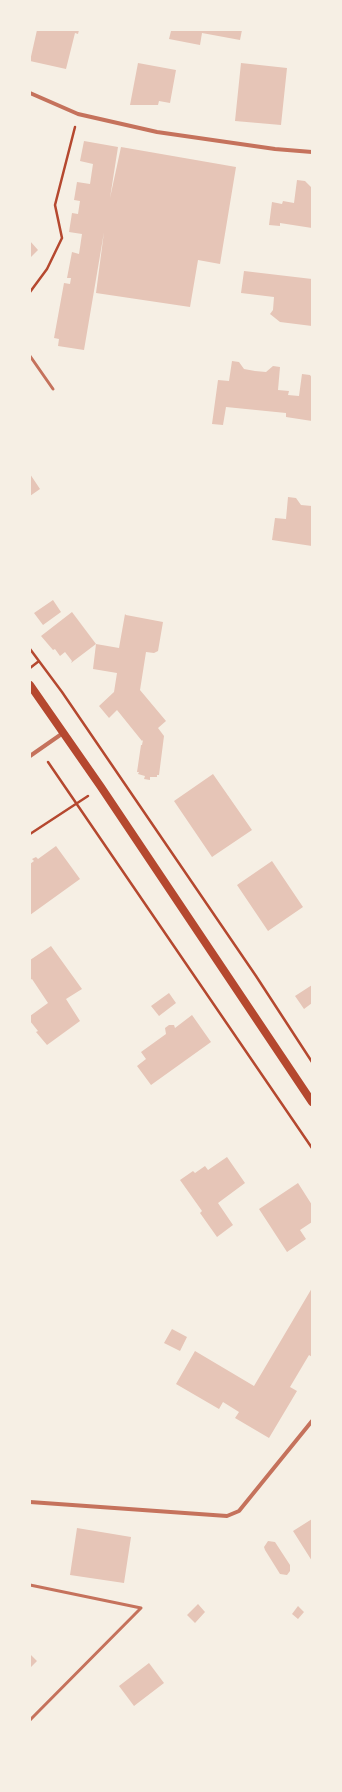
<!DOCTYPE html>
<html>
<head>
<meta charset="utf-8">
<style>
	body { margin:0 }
	#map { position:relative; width:342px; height:1792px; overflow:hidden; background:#f6efe4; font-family:"DM Sans",sans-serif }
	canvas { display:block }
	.frame { position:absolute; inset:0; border:31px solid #f6efe4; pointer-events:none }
</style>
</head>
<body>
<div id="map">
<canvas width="342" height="1792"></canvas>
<div class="frame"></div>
</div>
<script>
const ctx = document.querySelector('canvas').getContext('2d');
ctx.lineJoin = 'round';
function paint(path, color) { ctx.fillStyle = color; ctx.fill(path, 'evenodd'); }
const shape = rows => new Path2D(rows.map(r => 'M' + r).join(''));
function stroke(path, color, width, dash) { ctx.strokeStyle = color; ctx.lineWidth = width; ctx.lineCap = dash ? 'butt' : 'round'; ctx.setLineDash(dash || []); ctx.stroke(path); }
paint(shape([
	[37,30,79,30,78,34,75,33,66,69,30,61],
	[168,30,242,30,240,40,202,33,200,45,169,39,171,31],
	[138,63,176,70,170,103,159,101,158,105,130,105],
	[241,63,287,68,281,125,235,121],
	[84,141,118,147,110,198,121,147,236,167,220,264,198,260,190,307,96,293,104,232,84,350,58,346,59,339,54,338,64,283,70,284,71,278,67,278,72,252,79,254,82,234,69,232,72,213,78,214,80,201,74,200,77,182,90,184,93,164,80,161],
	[297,180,305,181,312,188,312,228,280,223,280,226,269,225,272,202,282,204,283,201,294,203],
	[30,241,38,250,30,258],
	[244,271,312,279,312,326,280,322,270,314,273,310,274,297,241,293],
	[232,361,239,362,244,369,255,371,266,372,273,366,280,367,278,390,289,391,288,395,299,396,302,374,310,375,312,378,312,421,286,417,286,413,226,407,223,425,212,424,218,380,229,381],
	[30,474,40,489,30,496],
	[288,497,296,498,301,505,312,506,312,546,272,540,275,518,286,519],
	[53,600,61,612,43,625,34,613],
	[72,612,96,644,71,663,72,661,65,652,60,656,55,649,53,650,41,636],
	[125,614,126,615,163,622,158,651,154,653,146,652,140,690,166,721,158,728,164,736,159,775,157,775,157,777,150,777,150,780,144,779,145,776,138,774,139,772,137,772,141,745,142,745,143,740,142,741,117,710,109,718,99,706,114,692,117,673,93,669,96,644,119,648],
	[213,774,252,830,212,857,174,801],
	[56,846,80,879,30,915,30,864,34,861,32,859,36,857,38,859],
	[272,861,303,907,268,931,237,885],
	[51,946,82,989,66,999,80,1021,47,1045,36,1032,38,1031,30,1021,30,1016,48,1003,32,979,30,980,30,960],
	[312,985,312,1003,304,1009,295,996],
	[169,993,176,1003,159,1016,151,1006],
	[192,1015,211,1042,151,1085,137,1066,146,1059,141,1052,166,1034,165,1028,169,1025,174,1025,175,1028],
	[227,1157,245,1183,218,1203,233,1225,217,1237,200,1213,202,1211,180,1180,193,1171,195,1173,205,1166,208,1170],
	[298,1183,312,1205,312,1222,300,1230,306,1239,287,1252,259,1209],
	[312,1288,312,1357,309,1355,290,1387,297,1391,269,1438,235,1418,239,1412,223,1402,219,1409,176,1384,195,1351,254,1386],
	[172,1329,187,1337,180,1351,164,1343],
	[312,1519,312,1561,293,1531],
	[77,1528,131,1537,124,1583,70,1575],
	[268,1541,275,1542,290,1565,290,1571,287,1575,280,1574,265,1550,264,1547],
	[198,1604,205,1612,195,1623,187,1615],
	[298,1606,304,1612,298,1619,292,1614],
	[30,1654,37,1661,30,1668],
	[149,1663,164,1683,134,1706,119,1686]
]), '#e6c5b7');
stroke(shape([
	[30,292,47,269,62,238,55,205,75,127],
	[30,649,62,692,256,976,312,1062],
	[30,668,39,661],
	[48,762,312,1148],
	[30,834,88,796]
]), '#b5482f', 2.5);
stroke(shape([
	[30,356,53,389],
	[30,1585,141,1608,30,1720]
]), '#c5725c', 3);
stroke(shape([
	[30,93,78,114,157,132,275,149,312,152],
	[30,756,63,733],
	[30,1502,227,1516,239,1511,312,1421]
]), '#c5725c', 4);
stroke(shape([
	[30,685,101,787,312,1102]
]), '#b5482f', 8);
</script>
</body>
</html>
